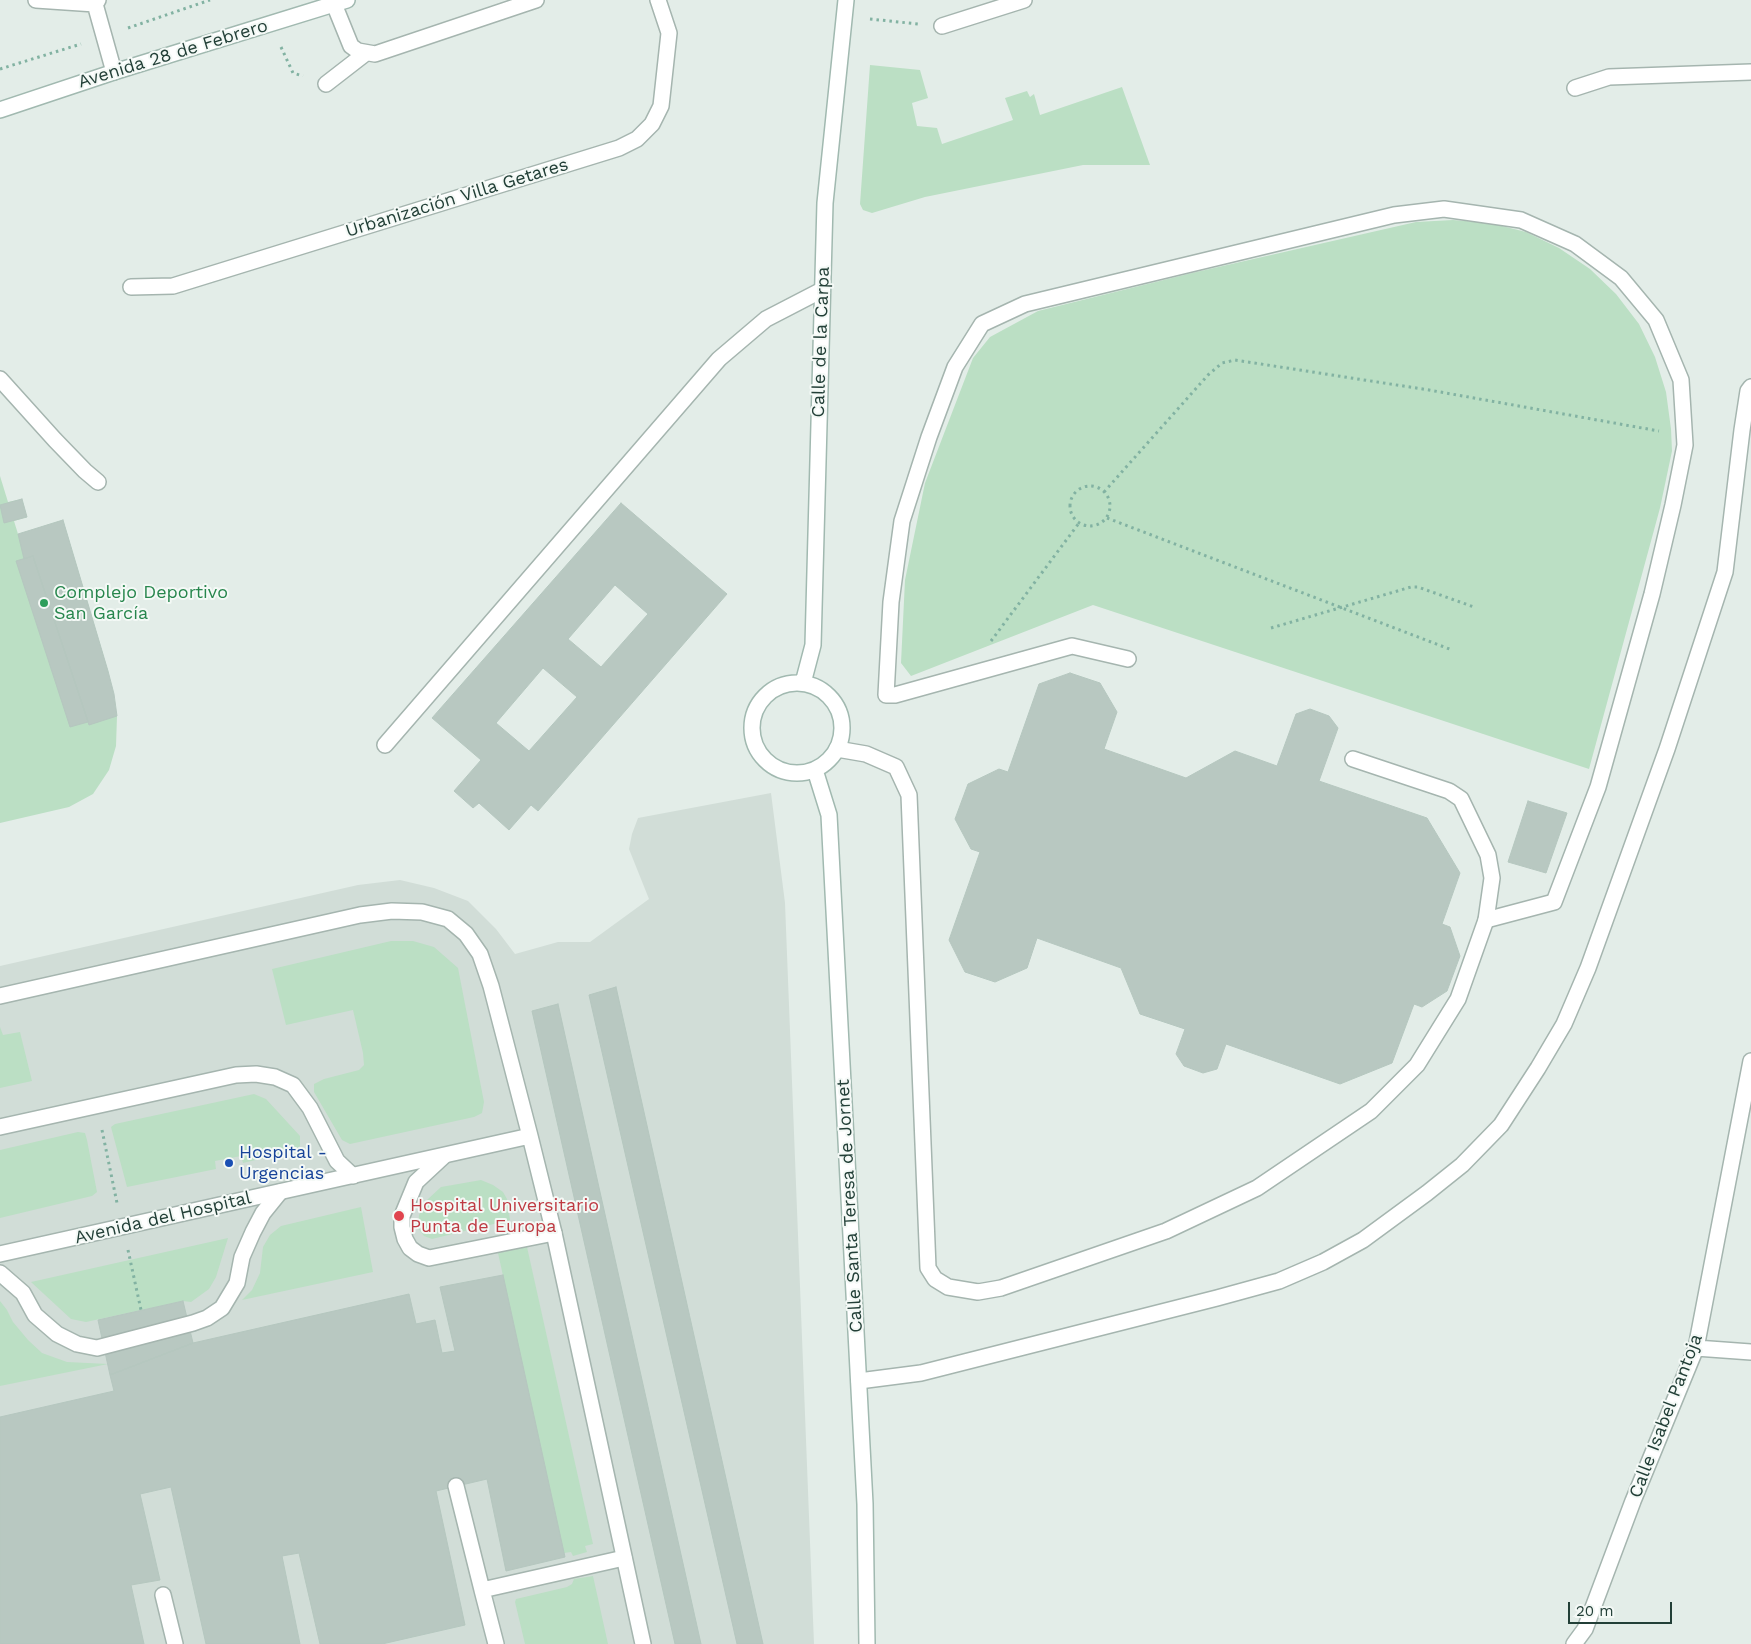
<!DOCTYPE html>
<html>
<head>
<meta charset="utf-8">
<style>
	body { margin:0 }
	#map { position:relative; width:1751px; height:1644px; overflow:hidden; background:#e3ede8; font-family:"Work Sans",sans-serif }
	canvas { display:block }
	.scale { position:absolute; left:1568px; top:1602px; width:104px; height:22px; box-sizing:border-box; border:2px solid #223f37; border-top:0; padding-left:6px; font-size:15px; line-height:18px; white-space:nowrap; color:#223f37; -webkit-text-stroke:4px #f4f9f6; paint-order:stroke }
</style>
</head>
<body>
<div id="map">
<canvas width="1751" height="1644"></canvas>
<div class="scale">20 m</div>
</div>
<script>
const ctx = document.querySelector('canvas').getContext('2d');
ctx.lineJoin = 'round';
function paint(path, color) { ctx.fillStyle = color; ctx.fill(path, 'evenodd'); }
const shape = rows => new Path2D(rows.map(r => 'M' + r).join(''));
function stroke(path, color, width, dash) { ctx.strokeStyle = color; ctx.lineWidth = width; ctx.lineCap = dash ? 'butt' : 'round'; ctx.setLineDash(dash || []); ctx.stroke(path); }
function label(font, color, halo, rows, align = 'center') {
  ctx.font = font + ' "Work Sans",sans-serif'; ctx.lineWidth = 4; ctx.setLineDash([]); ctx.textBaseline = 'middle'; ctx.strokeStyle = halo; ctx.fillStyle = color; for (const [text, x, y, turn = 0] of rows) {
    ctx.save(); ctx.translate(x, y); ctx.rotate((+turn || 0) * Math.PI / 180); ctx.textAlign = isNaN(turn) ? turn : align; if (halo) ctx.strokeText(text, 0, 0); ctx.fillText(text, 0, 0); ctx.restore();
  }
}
paint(shape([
	[771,793,785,903,814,1644,0,1644,0,966,358,885,400,880,434,888,468,901,496,929,515,954,558,942,590,942,649,899,629,849,632,834,638,818]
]), '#d1ddd7');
paint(shape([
	[870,65,920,70,928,98,912,103,917,126,937,128,942,144,1013,120,1005,98,1027,91,1030,97,1034,94,1040,115,1122,87,1150,165,1083,165,925,197,872,213,863,210,860,204],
	[1453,220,1490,223,1526,232,1559,248,1590,269,1616,294,1639,324,1655,357,1666,392,1671,429,1672,451,1660,508,1589,769,1093,605,911,676,901,663,905,580,925,483,973,358,990,337,1038,311,1192,273,1416,222],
	[0,476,8,502,22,499,27,517,14,521,18,534,63,520,108,671,117,716,116,746,109,770,93,794,69,807,0,823],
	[391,941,413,941,434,947,458,968,484,1102,482,1113,474,1117,350,1144,342,1140,314,1092,314,1084,324,1079,359,1070,364,1065,363,1053,353,1010,286,1025,272,969],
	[0,1027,3,1035,20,1032,32,1081,0,1088],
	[254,1094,266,1099,300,1136,300,1146,294,1151,243,1163,241,1156,215,1161,216,1169,127,1187,111,1127,115,1124],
	[78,1132,85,1133,87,1140,97,1192,92,1196,0,1218,0,1150],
	[481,1180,493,1185,503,1192,507,1199,510,1220,432,1239,424,1236,418,1228,419,1215,427,1200,441,1187],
	[361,1207,373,1272,242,1300,252,1290,260,1273,263,1247,270,1235,281,1226],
	[228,1238,216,1277,209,1289,191,1302,183,1301,86,1322,71,1319,31,1282],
	[527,1247,593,1544,585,1546,587,1552,573,1556,571,1552,564,1553,498,1253],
	[0,1301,7,1310,13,1322,28,1340,42,1353,67,1362,108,1364,0,1386],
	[593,1576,608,1644,525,1644,515,1602,516,1599,567,1587,572,1584,574,1579]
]), '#bbdfc4');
const building = shape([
	[22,499,27,517,4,523,0,505,22,499],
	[621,503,727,594,538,811,531,805,509,830,479,803,473,808,454,791,481,760,432,718,621,503],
	[615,585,648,614,601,667,568,639,615,585],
	[543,668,577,697,529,751,496,723,543,668],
	[63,520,108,671,114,694,117,716,89,725,33,556,24,559,18,534,63,520],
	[33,556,88,722,70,727,16,561,33,556],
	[1070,673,1100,683,1117,712,1104,749,1186,778,1235,751,1277,766,1296,714,1310,709,1329,716,1338,728,1319,781,1427,818,1460,873,1442,924,1450,927,1460,956,1447,991,1422,1007,1414,1004,1392,1063,1340,1084,1226,1044,1217,1069,1203,1073,1184,1066,1176,1054,1185,1029,1140,1014,1121,968,1037,938,1027,968,995,982,965,972,949,940,980,852,971,849,955,819,968,784,999,769,1008,772,1039,684,1070,673],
	[1528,801,1567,813,1546,873,1508,862,1528,801],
	[616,987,763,1644,737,1644,589,995,616,987],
	[558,1004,701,1644,675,1644,532,1011,558,1004],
	[503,1275,565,1557,506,1571,487,1479,436,1491,465,1625,382,1644,320,1644,299,1553,282,1556,300,1644,206,1644,171,1487,140,1494,160,1580,131,1585,144,1644,0,1644,0,1417,114,1391,110,1375,193,1343,409,1294,416,1324,435,1320,442,1353,455,1351,440,1287,503,1275],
	[183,1301,193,1343,110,1375,98,1320,183,1301]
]);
paint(building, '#b8c8c1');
stroke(building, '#b5c7bf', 1);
const lane = shape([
	[0,379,55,440,85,471,98,482],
	[1128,659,1072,646,895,695,886,695,891,602,902,521,929,437,955,367,982,324,1025,304,1394,215,1444,209,1521,220,1575,244,1621,278,1656,320,1681,380,1685,445,1673,505,1652,594,1598,787,1554,902,1486,920],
	[385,745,719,359,766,319,822,290],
	[0,1127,236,1075,256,1074,275,1077,293,1085,310,1108,337,1161,353,1176],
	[444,1156,416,1182,402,1216,402,1227,405,1239,410,1248,418,1254,429,1258,554,1233],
	[0,1273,23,1293,35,1315,57,1334,77,1344,97,1348,193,1323,207,1318,222,1308,237,1283,242,1257,253,1232,263,1213,280,1192],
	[456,1486,482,1590],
	[163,1595,175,1644],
	[496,1644,482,1590,624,1558]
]);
const street = shape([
	[36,0,95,4],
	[98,0,95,4,114,72],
	[334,4,351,46,358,51,375,54,536,0],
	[942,26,1024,0],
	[326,84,366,53],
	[1575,88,1609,77,1751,72],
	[131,287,173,286,619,148,637,139,652,124,661,106,669,33,658,0],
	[837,749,866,754,896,767,909,795,928,1268,935,1279,948,1287,978,1292,1001,1288,1166,1231,1257,1188,1371,1111,1417,1065,1458,999,1486,920,1492,878,1488,855,1461,799,1449,791,1353,759],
	[0,996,360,915,392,911,422,912,448,919,466,934,480,954,491,986,530,1136,554,1233,643,1644],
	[0,1254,530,1136],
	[1696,1348,1751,1352],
	[859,1381,921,1373,1217,1298,1279,1281,1323,1262,1363,1240,1427,1193,1462,1165,1501,1125,1538,1068,1564,1024,1588,968,1667,749,1725,572,1742,430,1748,391,1751,387],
	[1574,1644,1585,1629,1633,1501,1696,1348,1751,1061]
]);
const secondary = shape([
	[0,110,114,72,347,0],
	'752 728a45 45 0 1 1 90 0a45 45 0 1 1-90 0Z',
	[803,683,813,645,825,203,846,0],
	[815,770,829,815,865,1504,867,1644]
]);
stroke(lane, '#a5b5af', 18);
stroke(street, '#a5b5af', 18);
stroke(secondary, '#a1b9b0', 18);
stroke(shape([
	[870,19,918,24],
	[128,28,210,0],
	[281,47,293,73,303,76],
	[0,69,81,44],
	'1070 506a20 20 0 1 1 40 0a20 20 0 1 1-40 0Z',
	[1104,492,1208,375,1222,363,1235,360,1429,390,1659,431],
	[1107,518,1452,650],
	[1271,628,1411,587,1418,587,1474,607],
	[991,641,1079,523],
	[102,1130,117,1203],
	[128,1250,141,1310]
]), '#82b2a2', 3, [2.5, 4]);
stroke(lane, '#fff', 15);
stroke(street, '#fff', 15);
stroke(secondary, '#fff', 15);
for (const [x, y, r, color] of [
	[44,603,5,"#2e9e5b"],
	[229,1163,5,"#1a4fb4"],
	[399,1216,6,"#e0444e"]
]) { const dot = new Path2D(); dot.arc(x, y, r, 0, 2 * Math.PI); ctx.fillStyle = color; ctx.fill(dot); stroke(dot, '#f4f9f6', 2); }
label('18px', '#223f37', '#f4f9f6', [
	["Avenida 28 de Febrero",173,54,-17],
	["Urbanización Villa Getares",457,198,-17],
	["Calle de la Carpa",821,342,-88],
	["Calle Santa Teresa de Jornet",850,1206,-93],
	["Avenida del Hospital",163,1218,-13],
	["Calle Isabel Pantoja",1666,1416,-69]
]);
label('18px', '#27864d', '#f4f9f6', [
	["Complejo Deportivo",54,593],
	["San García",54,614]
], 'left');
label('18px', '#164399', '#f4f9f6', [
	["Hospital -",239,1153],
	["Urgencias",239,1174]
], 'left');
label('18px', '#be3a42', '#f4f9f6', [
	["Hospital Universitario",410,1206],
	["Punta de Europa",410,1227]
], 'left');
</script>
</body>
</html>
